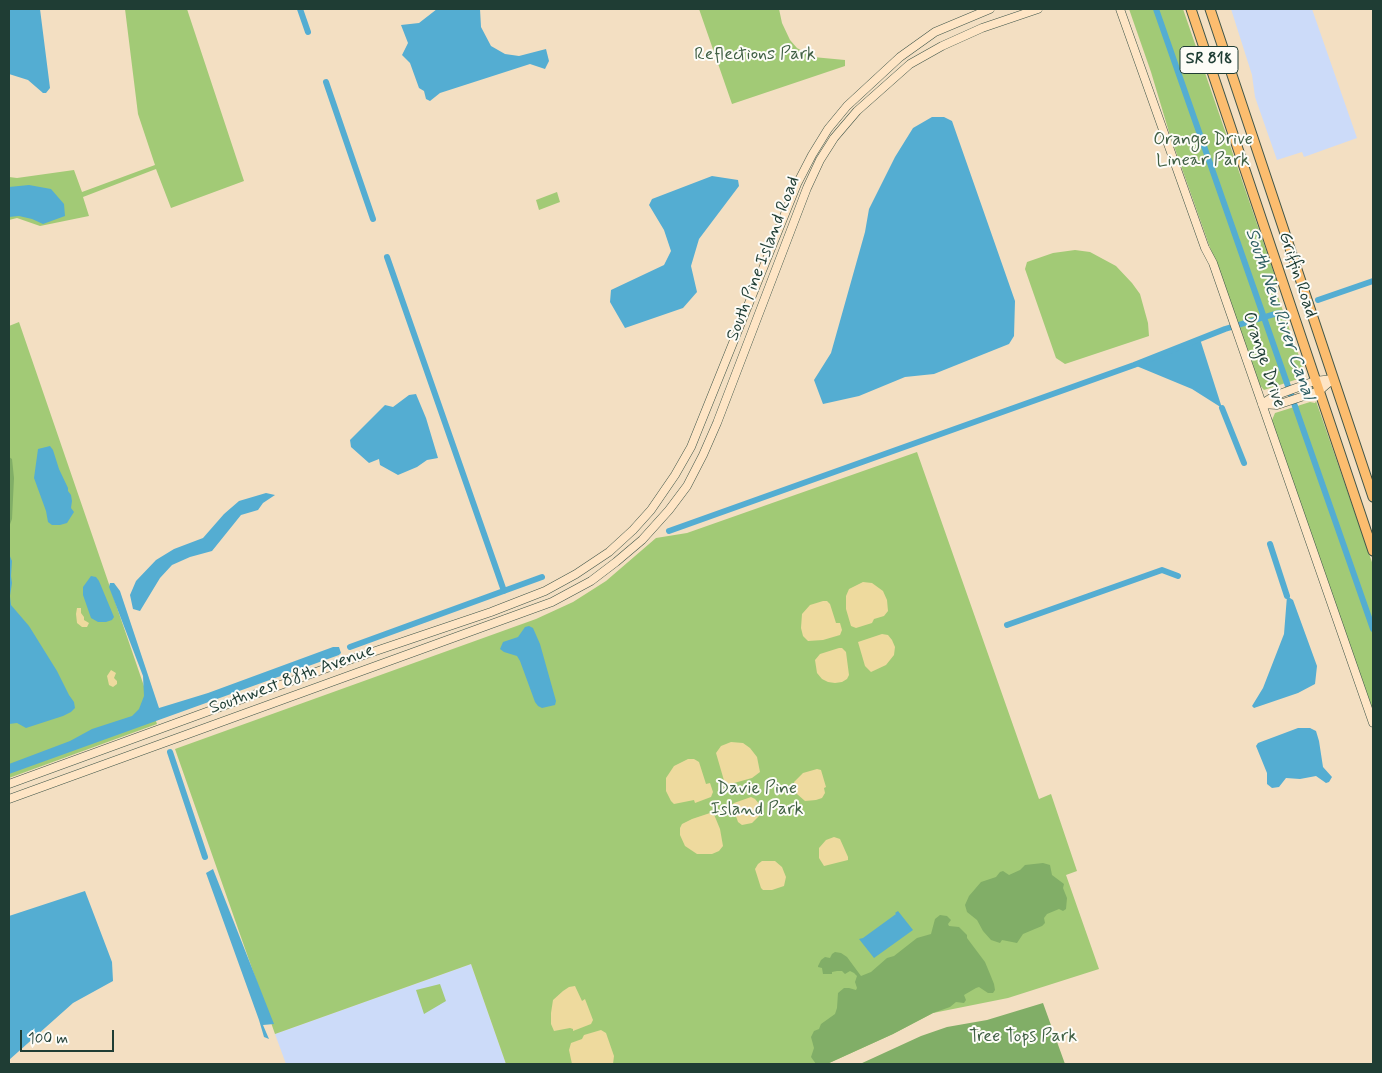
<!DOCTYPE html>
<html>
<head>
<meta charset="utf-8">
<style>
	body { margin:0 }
	#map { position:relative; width:1382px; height:1073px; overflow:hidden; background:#f3dfc2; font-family:Mynerve,sans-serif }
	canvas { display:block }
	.frame { position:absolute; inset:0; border:10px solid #1f3d34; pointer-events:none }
	.scale { position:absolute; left:20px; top:1030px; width:94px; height:22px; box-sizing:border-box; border:2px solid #1f3d34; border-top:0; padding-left:6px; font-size:15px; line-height:18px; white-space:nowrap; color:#1f3d34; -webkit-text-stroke:4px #fdfcf7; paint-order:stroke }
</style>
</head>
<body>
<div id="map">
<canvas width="1382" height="1073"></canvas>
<div class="frame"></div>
<div class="scale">100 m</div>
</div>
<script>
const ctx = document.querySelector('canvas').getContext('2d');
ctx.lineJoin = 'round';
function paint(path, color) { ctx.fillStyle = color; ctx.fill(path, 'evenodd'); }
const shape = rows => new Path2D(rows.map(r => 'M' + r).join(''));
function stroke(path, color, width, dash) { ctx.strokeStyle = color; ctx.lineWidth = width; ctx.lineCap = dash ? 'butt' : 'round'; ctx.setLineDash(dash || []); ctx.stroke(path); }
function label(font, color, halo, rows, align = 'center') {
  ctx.font = font + ' Mynerve,sans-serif'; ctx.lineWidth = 4; ctx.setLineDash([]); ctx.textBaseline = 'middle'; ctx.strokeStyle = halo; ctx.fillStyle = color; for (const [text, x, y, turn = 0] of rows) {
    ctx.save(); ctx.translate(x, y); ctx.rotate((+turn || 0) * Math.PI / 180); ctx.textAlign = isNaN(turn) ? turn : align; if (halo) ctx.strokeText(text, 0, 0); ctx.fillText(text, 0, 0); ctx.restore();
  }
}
paint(shape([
	[1231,9,1312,9,1357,138,1304,157,1302,152,1277,160,1255,97,1252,75],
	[471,964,506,1064,286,1064,275,1034]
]), '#ccdbf9');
paint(shape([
	[125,9,187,9,244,181,171,208,156,169,83,197,89,216,40,226,17,218,9,220,9,177,17,178,74,170,82,192,155,165,138,114],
	[699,9,779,9,782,23,790,40,797,48,813,57,845,60,845,66,732,104],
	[1129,9,1183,9,1276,279,1277,294,1305,373,1302,375,1301,378,1264,390,1258,383,1169,132,1151,72],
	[557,192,560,202,539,210,536,200],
	[1075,250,1090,252,1116,266,1132,283,1140,294,1148,323,1149,336,1065,364,1056,358,1025,269,1027,262,1053,253],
	[19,322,157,724,9,778,9,326],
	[1316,401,1373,565,1373,714,1273,426,1272,420,1275,413,1310,402,1315,403],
	[917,452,1039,799,1051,794,1077,871,1066,875,1099,969,1008,998,933,1013,893,1034,827,1064,506,1064,471,964,275,1034,175,749,536,619,573,602,606,581,656,538,687,533],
	[440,984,446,1001,424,1014,416,990]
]), '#a2ca76');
paint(shape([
	[9,457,12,459,14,478,12,519,9,527],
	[1043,863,1050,865,1052,875,1064,884,1063,888,1067,898,1066,909,1063,911,1059,909,1047,914,1044,918,1045,923,1042,926,1023,934,1017,943,1002,940,1000,943,991,940,983,931,977,920,967,912,965,905,969,896,981,882,996,877,1000,872,1003,871,1009,875,1020,870,1025,865],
	[940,915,947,916,951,920,948,924,949,926,959,927,967,935,967,938,985,962,990,974,994,984,995,990,993,993,988,993,979,987,976,988,964,995,966,1000,964,1003,956,1002,950,1007,933,1013,893,1034,827,1064,816,1064,811,1057,814,1048,811,1037,814,1031,819,1029,821,1024,835,1014,837,1008,838,993,844,988,849,988,856,990,857,988,855,982,857,976,854,973,850,971,845,974,842,971,837,971,832,972,832,974,823,974,822,968,818,967,818,966,821,960,825,957,830,958,832,954,835,952,841,953,847,957,861,976,871,972,887,958,894,956,917,938,931,934,935,919],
	[1043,1003,1065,1064,860,1064,921,1036,947,1027,987,1020]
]), '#81ae67');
paint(shape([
	[863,582,872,583,883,591,887,600,888,611,884,616,874,619,872,623,856,628,851,626,846,609,846,596,849,589],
	[823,601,827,601,830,604,836,623,840,623,842,630,840,635,823,640,808,641,803,636,801,628,802,614,810,605],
	[77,608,81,608,81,613,84,617,84,620,89,623,87,627,82,627,77,623,76,614],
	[882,634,888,635,892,640,895,647,894,655,886,665,871,672,865,666,858,642],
	[839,648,842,648,846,652,849,675,847,679,842,682,835,683,828,682,822,679,817,673,815,660,820,654],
	[111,670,116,673,114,678,117,681,117,684,113,687,109,685,107,676],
	[731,742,743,743,750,748,757,757,760,772,752,778,734,783,726,787,724,786,725,784,716,753,721,746],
	[688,759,694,759,699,762,706,784,710,783,713,792,711,797,695,803,694,800,674,804,671,801,666,791,666,778,674,766],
	[817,769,821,770,826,787,824,788,825,793,822,798,816,800,805,801,797,794,794,782,803,773],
	[751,797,755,799,760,805,759,816,752,823,742,825,738,822,732,805,734,803],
	[713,812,720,829,723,846,719,851,712,854,697,854,685,846,680,835,680,828,682,824,692,819],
	[834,837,840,839,848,857,848,860,824,866,819,858,819,848,826,840],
	[762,861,775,861,782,867,786,877,784,886,772,890,763,890,761,888,755,869,758,864],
	[575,986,582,1001,585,999,593,1020,591,1024,573,1031,573,1029,570,1028,554,1031,551,1024,551,1013,553,1000,563,991,569,987],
	[601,1030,606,1033,614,1056,613,1064,572,1064,569,1050,571,1043,582,1039,584,1035]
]), '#eeda9e');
paint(shape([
	[9,9,40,9,50,88,46,93,43,93,28,80,9,74],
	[437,9,480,9,481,27,491,46,505,54,519,56,546,49,549,61,545,69,530,64,440,93,430,101,426,99,424,91,419,88,410,63,402,55,408,43,401,25,419,23],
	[932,117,944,117,952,121,1015,301,1014,336,1009,344,934,374,905,377,859,396,823,404,814,380,831,353,865,232,869,209,895,157,913,128],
	[712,176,738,180,739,186,699,239,691,266,697,292,683,308,625,328,610,302,611,290,664,265,671,251,664,230,649,205,652,199],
	[29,185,51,189,64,204,65,216,43,224,32,219,19,216,9,217,9,187],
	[1200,339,1222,408,1192,389,1134,365],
	[416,394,426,418,438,458,427,460,417,467,398,475,380,465,379,459,369,463,351,447,350,440,385,405,393,407,409,395],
	[50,446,53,450,59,469,68,488,68,491,71,495,72,501,71,508,74,512,67,523,60,525,52,525,48,522,46,511,34,478,38,449],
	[266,493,275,495,263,503,258,510,241,515,212,551,190,557,172,565,160,578,140,611,133,609,130,595,136,581,156,560,174,549,203,538,224,514,239,501],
	[9,554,12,561,11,576,12,583,10,596,11,605,29,626,57,671,69,695,74,702,75,708,71,712,63,716,26,728,17,723,9,724],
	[91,576,96,577,99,581,114,617,112,620,106,622,98,622,91,618,83,595,83,587],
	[110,583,114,583,120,591,159,708,208,693,333,647,339,647,341,653,339,655,9,774,9,764,70,741,92,729,132,716,139,709,144,696,143,676,109,587],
	[1287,596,1293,600,1317,666,1315,684,1298,693,1254,708,1252,706,1263,688,1284,634],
	[529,626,533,628,540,644,556,701,555,705,542,708,538,706,535,702,520,661,517,656,504,652,500,649,503,642,518,637,525,627],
	[1298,728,1310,728,1316,731,1319,741,1323,767,1332,777,1329,782,1326,783,1316,776,1300,779,1286,778,1279,787,1272,788,1267,784,1267,773,1256,746,1258,743],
	[213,869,274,1024,263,1025,269,1039,264,1037,259,1020,206,873],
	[85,891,112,962,113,981,73,1003,9,1060,9,916],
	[898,911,913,930,874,958,859,939,863,938,896,914,895,913]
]), '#54add2');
stroke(shape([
	[300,9,308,32],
	[1156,9,1373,629],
	[326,82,373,219],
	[387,257,504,591],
	[1318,300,1373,281],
	[1222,408,1244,463],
	[669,531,1134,365,1225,329,1278,313],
	[1270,544,1287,596],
	[1007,625,1162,570,1178,576],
	[350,647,542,577],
	[170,752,205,857]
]), '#54add2', 6);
const secondary = shape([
	[1120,9,1205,248,1213,263,1373,723],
	[1262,404,1277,405,1319,391,1333,379],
	[1262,404,1274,396,1315,381,1333,379],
	[9,784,349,660,491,612,545,591,576,574,609,552,633,530,651,510,675,475,691,447,797,184,812,155,828,129,847,106,900,57,935,32,990,9],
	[9,799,552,602,591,581,616,562,642,540,669,510,687,486,703,455,717,423,807,188,820,160,834,138,857,111,910,64,942,46,982,28,1038,9]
]);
const primary = shape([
	[1191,9,1373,551],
	[1210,9,1373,497]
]);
stroke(secondary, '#3f5549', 9);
stroke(primary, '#3f5549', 11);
stroke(secondary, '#fee5c5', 8);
stroke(primary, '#fcbd6f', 9);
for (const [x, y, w] of [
	[1209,60,58]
]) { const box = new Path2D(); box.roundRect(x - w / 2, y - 13.5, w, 27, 4); ctx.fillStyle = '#fdfcf7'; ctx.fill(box); stroke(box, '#1f3d34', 1); }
label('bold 16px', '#1f3d34', null, [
	["SR 818",1209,60]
]);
label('18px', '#406044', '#fdfcf7', [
	["Reflections Park",755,55],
	["Orange Drive",1203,140],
	["Linear Park",1203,161],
	["Davie Pine",757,789],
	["Island Park",757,810],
	["Tree Tops Park",1023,1037]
]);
label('18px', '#1f3d34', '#fdfcf7', [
	["South Pine Island Road",764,259,-69],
	["Griffin Road",1297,275,72],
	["Orange Drive",1263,360,71],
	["Southwest 88th Avenue",292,680,-20]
]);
label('italic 19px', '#2f5f63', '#fdfcf7', [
	["South New River Canal",1279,314,71]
]);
</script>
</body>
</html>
